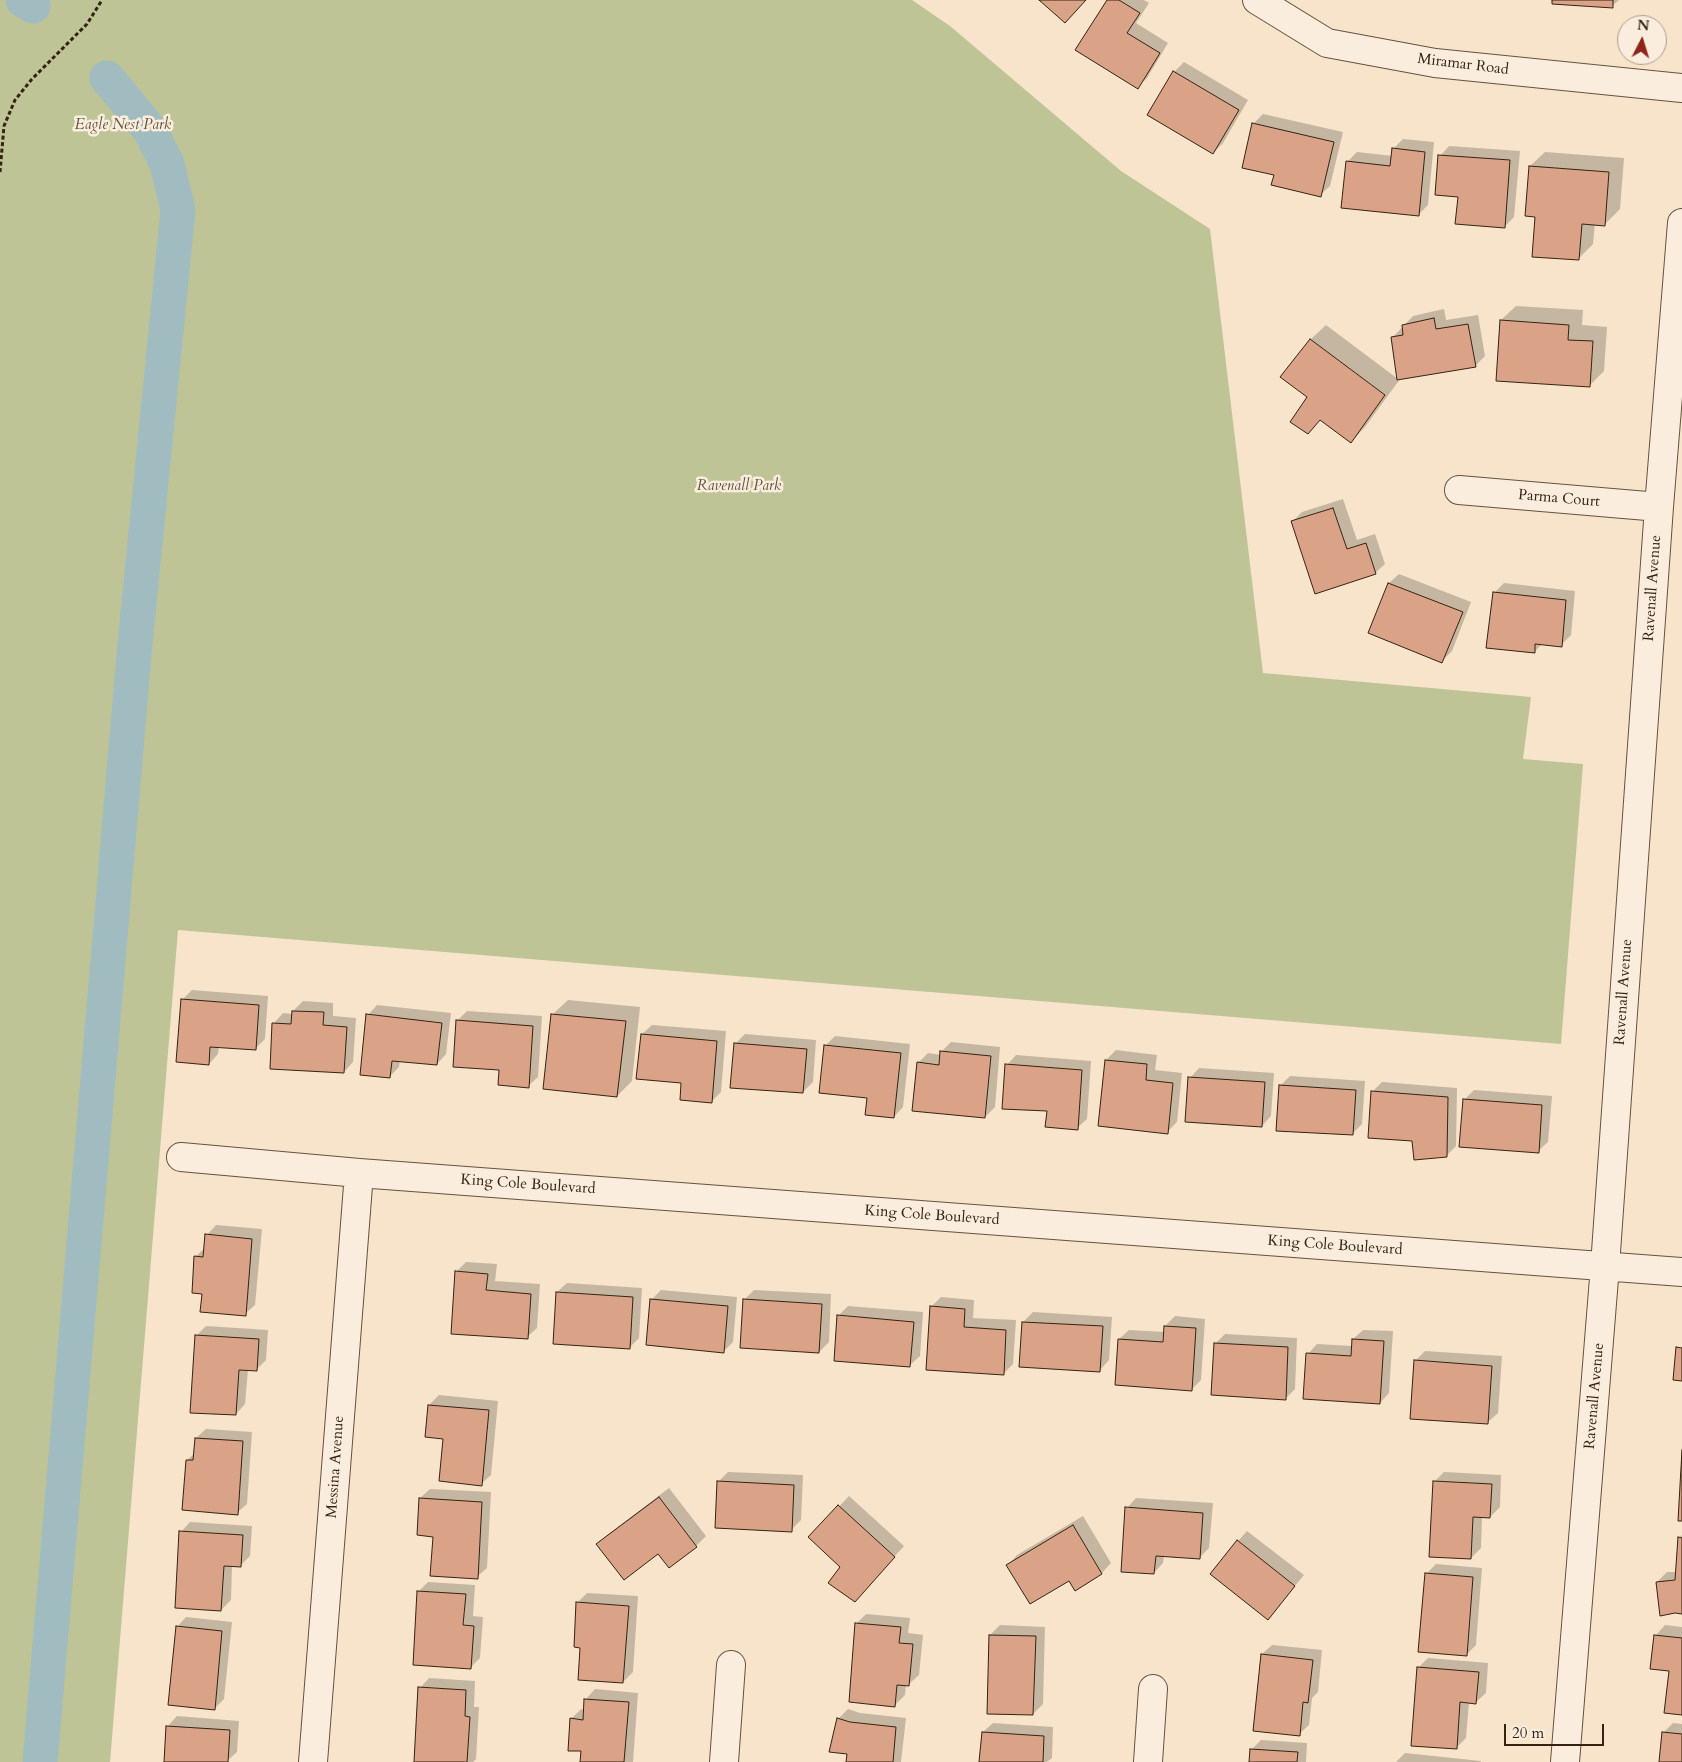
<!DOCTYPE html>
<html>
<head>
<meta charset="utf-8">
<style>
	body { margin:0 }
	#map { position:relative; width:1682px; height:1762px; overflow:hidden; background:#f7e4ca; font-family:Cardo,serif }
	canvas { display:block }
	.north { position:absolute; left:1617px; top:15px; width:50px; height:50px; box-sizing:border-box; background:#faeddd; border:1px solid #ab9c8b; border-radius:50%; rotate:5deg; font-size:14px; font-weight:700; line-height:20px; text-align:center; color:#352211 }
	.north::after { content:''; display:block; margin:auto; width:18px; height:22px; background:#8f2418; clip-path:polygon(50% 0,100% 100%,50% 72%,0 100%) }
	.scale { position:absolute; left:1504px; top:1724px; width:100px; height:22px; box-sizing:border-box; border:2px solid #352211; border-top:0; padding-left:6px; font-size:15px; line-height:18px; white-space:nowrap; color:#352211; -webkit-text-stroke:4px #faeddd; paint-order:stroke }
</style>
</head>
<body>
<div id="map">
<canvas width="1682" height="1762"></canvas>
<div class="north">N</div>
<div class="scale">20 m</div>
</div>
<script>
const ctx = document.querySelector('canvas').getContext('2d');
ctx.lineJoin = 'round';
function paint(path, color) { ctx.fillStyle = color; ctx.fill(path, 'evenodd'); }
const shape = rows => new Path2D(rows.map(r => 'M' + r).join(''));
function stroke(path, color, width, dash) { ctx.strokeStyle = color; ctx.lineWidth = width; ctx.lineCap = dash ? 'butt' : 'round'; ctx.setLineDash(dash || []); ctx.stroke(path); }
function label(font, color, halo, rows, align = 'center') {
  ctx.font = font + ' Cardo,serif'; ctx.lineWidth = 5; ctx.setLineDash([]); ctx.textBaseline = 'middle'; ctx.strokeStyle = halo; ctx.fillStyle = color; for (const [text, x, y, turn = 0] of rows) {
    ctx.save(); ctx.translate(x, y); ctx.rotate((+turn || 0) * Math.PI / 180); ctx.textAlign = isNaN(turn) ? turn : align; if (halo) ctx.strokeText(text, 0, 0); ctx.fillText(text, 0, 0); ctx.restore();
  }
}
paint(shape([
	[0,0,912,0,950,26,1121,171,1210,229,1263,673,1531,697,1523,759,1583,764,1561,1044,178,930,110,1762,0,1762]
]), '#bec496');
paint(shape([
	[1108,0,1144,0,1149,3,1136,23,1168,43,1147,78,1137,87],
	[1553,0,1619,0,1612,6],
	[1184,62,1248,100,1223,143,1213,153,1174,72],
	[1263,114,1343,132,1330,186,1320,195,1275,174,1253,124],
	[1403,139,1434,142,1428,205,1418,215,1347,162,1357,152,1393,156,1393,149],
	[1449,146,1520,151,1514,217,1504,227,1459,196,1440,156],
	[1545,152,1624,158,1620,209,1605,224,1595,223,1593,244,1578,259,1536,216,1530,166],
	[1516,306,1583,310,1582,325,1607,327,1604,371,1589,386,1501,320],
	[1444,309,1446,320,1478,315,1485,356,1475,366,1400,379,1365,427,1351,442,1309,397,1282,377,1311,339,1326,325,1398,379,1393,337,1413,316],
	[1343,499,1357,540,1375,534,1385,564,1375,573,1293,521,1302,512],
	[1399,574,1471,602,1452,651,1442,661,1369,633,1389,583],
	[1504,583,1575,591,1571,635,1561,645,1543,643,1534,652,1494,593],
	[192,990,268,996,265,1039,255,1049,219,1046,218,1054,209,1064,182,1000],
	[568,1000,640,1007,632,1081,617,1096,553,1014],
	[303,1001,333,1003,333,1016,356,1018,353,1062,344,1072,274,1023,283,1013,293,1014,293,1011],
	[377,1005,451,1013,446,1054,437,1064,400,1060,399,1067,389,1077,368,1015],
	[467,1011,542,1016,538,1077,528,1086,500,1068,457,1021],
	[652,1025,726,1031,721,1092,711,1102,683,1082,642,1034],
	[745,1034,816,1040,813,1082,803,1092,735,1044],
	[835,1036,910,1044,903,1107,894,1117,868,1097,825,1046],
	[951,1042,1000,1047,995,1107,985,1117,918,1063,928,1053,941,1055,941,1052],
	[1116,1050,1157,1055,1155,1070,1182,1073,1177,1122,1167,1132,1099,1125,1106,1060],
	[1016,1055,1091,1061,1087,1119,1077,1128,1048,1110,1007,1065],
	[1199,1068,1274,1073,1271,1116,1262,1126,1190,1078],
	[1290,1076,1365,1081,1362,1124,1352,1134,1280,1086],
	[1382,1082,1457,1088,1456,1146,1446,1156,1372,1092],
	[1474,1090,1552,1096,1548,1142,1538,1151,1464,1100],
	[216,1225,262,1229,255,1305,245,1314,204,1292,195,1257,206,1247,207,1235],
	[466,1262,497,1264,495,1281,540,1284,537,1328,527,1337,456,1272],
	[567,1283,642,1288,639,1338,629,1348,557,1292],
	[661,1290,737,1297,733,1342,723,1352,651,1300],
	[754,1290,831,1294,829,1342,819,1352,745,1299],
	[941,1297,974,1300,973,1318,1016,1320,1013,1364,1004,1373,931,1307],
	[848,1306,923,1312,920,1356,910,1365,838,1316],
	[1033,1312,1112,1317,1109,1360,1100,1370,1023,1322],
	[1175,1316,1205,1319,1201,1380,1192,1389,1119,1339,1129,1330,1165,1332,1165,1326],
	[206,1326,268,1330,266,1360,256,1370,248,1370,245,1404,236,1414,196,1336],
	[1363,1330,1393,1331,1389,1393,1380,1403,1308,1354,1317,1344,1352,1346,1353,1339],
	[1225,1334,1297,1338,1295,1389,1285,1399,1216,1343],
	[1425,1351,1502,1356,1498,1413,1488,1422,1415,1361],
	[439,1395,498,1401,491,1475,481,1484,444,1437,429,1405],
	[206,1429,252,1432,247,1504,237,1513,187,1460,195,1453,196,1438],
	[728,1472,803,1475,801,1520,791,1530,718,1482],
	[1444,1472,1501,1475,1500,1507,1490,1517,1482,1516,1481,1548,1471,1558,1434,1482],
	[669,1488,706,1536,696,1546,669,1567,658,1552,598,1544,607,1535],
	[430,1489,491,1492,487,1568,477,1577,434,1536,420,1498],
	[849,1496,904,1546,864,1590,810,1537],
	[1136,1498,1213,1503,1209,1548,1199,1558,1164,1556,1163,1563,1154,1573,1127,1508],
	[1083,1516,1111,1563,1102,1573,1075,1589,1070,1580,1008,1565,1017,1555],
	[190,1522,252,1526,250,1556,240,1566,232,1566,231,1600,221,1610,181,1532],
	[1247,1531,1304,1575,1268,1618,1238,1541],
	[1682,1535,1682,1613,1657,1582,1667,1572,1677,1572,1679,1538],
	[1436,1564,1482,1568,1476,1645,1466,1655,1426,1574],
	[428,1582,475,1585,473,1616,483,1617,480,1658,470,1668,418,1592],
	[587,1593,638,1596,633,1672,623,1682,581,1647,577,1603],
	[866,1614,910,1618,908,1633,923,1635,919,1675,909,1684,906,1684,905,1695,895,1705,857,1623],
	[186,1617,232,1622,224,1699,214,1709,177,1627],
	[1000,1625,1045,1627,1043,1704,1033,1714,990,1635],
	[1665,1625,1682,1627,1682,1714,1670,1670,1656,1635],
	[1272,1645,1322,1650,1318,1692,1312,1698,1309,1725,1299,1734,1262,1654],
	[1428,1658,1488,1663,1486,1693,1476,1702,1469,1702,1466,1738,1456,1748,1418,1668],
	[429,1678,475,1681,474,1707,479,1707,476,1759,473,1762,415,1762,420,1688],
	[595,1689,638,1693,633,1762,581,1762,582,1750,571,1719,581,1709,585,1710,586,1699],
	[848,1709,860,1713,906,1718,901,1762,848,1762,849,1753,838,1719],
	[177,1716,239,1721,237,1752,227,1761,165,1762,168,1726],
	[993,1723,1053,1727,1052,1758,1047,1762,981,1762,983,1732],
	[1673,1723,1682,1724,1682,1762,1660,1762,1663,1733],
	[1261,1740,1307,1743,1306,1762,1250,1762,1251,1750],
	[1405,1753,1481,1761,1481,1762,1396,1762]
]), '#0003');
stroke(shape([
	[23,0,33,6],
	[40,1762,134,654,178,210,167,164,150,130,107,78]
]), '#a1bcc0', 35);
const building = shape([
	[1039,0,1086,0,1065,23,1039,0],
	[1107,0,1119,0,1140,13,1127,33,1160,53,1138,89,1075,50,1107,0],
	[1552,0,1613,0,1613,8,1552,4,1552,0],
	[1173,71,1239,110,1213,154,1147,115,1173,71],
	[1252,123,1334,142,1321,197,1271,185,1274,175,1242,168,1252,123],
	[1392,148,1425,152,1419,216,1341,208,1346,161,1390,166,1392,148],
	[1438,155,1510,160,1505,228,1455,224,1458,197,1435,195,1438,155],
	[1529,166,1609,172,1605,226,1582,224,1579,260,1532,257,1535,217,1525,216,1529,166],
	[1434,318,1436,329,1468,324,1476,367,1397,380,1391,337,1403,335,1402,325,1434,318],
	[1500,320,1569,325,1568,340,1593,341,1590,387,1496,381,1500,320],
	[1310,339,1385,395,1351,443,1320,420,1308,434,1290,422,1307,397,1280,377,1310,339],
	[1333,508,1347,549,1366,543,1376,574,1315,594,1291,521,1333,508],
	[1388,583,1463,612,1442,663,1368,633,1388,583],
	[1493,592,1566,600,1562,647,1535,644,1535,653,1486,648,1493,592],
	[181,999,259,1005,256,1050,210,1047,209,1065,176,1062,181,999],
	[292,1011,324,1012,323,1025,347,1027,344,1073,270,1069,272,1023,291,1024,292,1011],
	[366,1014,442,1023,437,1065,392,1061,390,1078,360,1075,366,1014],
	[551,1014,626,1021,617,1097,543,1089,551,1014],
	[456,1020,533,1026,529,1088,498,1085,499,1070,453,1067,456,1020],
	[641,1034,717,1041,712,1103,680,1100,681,1083,636,1079,641,1034],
	[734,1043,807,1049,803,1093,730,1088,734,1043],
	[824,1045,901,1053,894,1118,865,1115,867,1098,819,1093,824,1045],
	[940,1051,991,1056,985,1118,912,1111,917,1062,939,1065,940,1051],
	[1105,1060,1147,1064,1146,1080,1173,1083,1168,1134,1098,1126,1105,1060],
	[1005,1064,1082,1070,1078,1130,1045,1127,1047,1111,1002,1109,1005,1064],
	[1188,1077,1265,1082,1262,1127,1185,1122,1188,1077],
	[1279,1085,1356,1090,1353,1135,1276,1131,1279,1085],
	[1371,1091,1448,1097,1447,1157,1414,1160,1412,1141,1368,1138,1371,1091],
	[1463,1099,1542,1105,1539,1153,1459,1147,1463,1099],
	[205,1234,252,1239,246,1316,200,1312,202,1294,192,1293,194,1256,203,1257,205,1234],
	[455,1271,488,1274,486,1290,531,1294,528,1339,451,1334,455,1271],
	[556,1292,633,1297,630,1349,553,1344,556,1292],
	[650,1299,728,1306,724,1353,646,1345,650,1299],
	[743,1299,822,1304,819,1353,740,1348,743,1299],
	[930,1306,965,1309,964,1327,1006,1330,1004,1375,926,1370,930,1306],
	[837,1315,914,1322,910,1367,834,1361,837,1315],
	[1022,1322,1103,1326,1100,1372,1019,1367,1022,1322],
	[1164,1326,1196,1328,1192,1391,1115,1385,1118,1339,1163,1342,1164,1326],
	[195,1335,259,1339,257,1371,239,1370,236,1415,190,1413,195,1335],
	[1352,1339,1384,1341,1380,1404,1303,1399,1306,1353,1351,1356,1352,1339],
	[1214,1343,1288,1347,1286,1400,1211,1395,1214,1343],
	[1676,1347,1682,1348,1682,1381,1673,1380,1676,1347],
	[1414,1360,1492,1366,1488,1424,1410,1419,1414,1360],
	[428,1405,489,1410,482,1486,439,1481,443,1439,425,1437,428,1405],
	[195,1438,243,1441,238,1515,182,1510,186,1460,193,1460,195,1438],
	[1682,1450,1682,1521,1678,1521,1682,1450],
	[717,1481,794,1485,792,1532,715,1528,717,1481],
	[1433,1481,1492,1484,1490,1518,1473,1517,1471,1559,1429,1557,1433,1481],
	[659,1497,697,1547,669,1568,658,1554,624,1580,596,1544,659,1497],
	[419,1498,482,1502,478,1579,430,1576,433,1537,417,1535,419,1498],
	[838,1505,895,1557,855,1602,828,1583,840,1567,808,1537,838,1505],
	[1125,1507,1203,1513,1200,1559,1156,1556,1154,1574,1121,1572,1125,1507],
	[1073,1525,1102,1574,1075,1591,1069,1581,1030,1604,1006,1565,1073,1525],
	[179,1531,243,1535,241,1567,224,1566,221,1611,175,1608,179,1531],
	[1678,1537,1682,1538,1682,1614,1675,1613,1660,1616,1656,1582,1675,1580,1678,1537],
	[1237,1540,1295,1586,1268,1620,1210,1574,1237,1540],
	[1425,1573,1473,1577,1467,1656,1418,1652,1425,1573],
	[417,1591,466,1594,463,1625,474,1626,471,1669,413,1665,417,1591],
	[576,1602,629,1606,623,1683,578,1680,580,1648,574,1647,576,1602],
	[855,1623,901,1627,899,1643,913,1644,909,1686,897,1685,895,1707,849,1702,855,1623],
	[176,1626,222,1631,215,1710,168,1705,176,1626],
	[989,1635,1036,1636,1033,1715,987,1714,989,1635],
	[1654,1635,1682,1638,1682,1715,1664,1713,1669,1671,1650,1669,1654,1635],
	[1261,1654,1313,1660,1308,1703,1303,1702,1300,1736,1253,1731,1261,1654],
	[1417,1667,1479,1672,1476,1704,1460,1702,1457,1749,1411,1746,1417,1667],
	[418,1687,466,1690,465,1716,470,1717,467,1762,414,1762,418,1687],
	[584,1699,629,1702,624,1762,580,1762,581,1751,568,1751,570,1718,583,1720,584,1699],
	[837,1718,850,1722,896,1727,893,1762,846,1762,847,1754,829,1752,837,1718],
	[166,1726,230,1730,228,1762,164,1762,166,1726],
	[982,1732,1044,1736,1043,1762,979,1762,982,1732],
	[1662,1732,1682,1734,1682,1762,1659,1762,1662,1732],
	[1250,1749,1298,1752,1297,1762,1249,1762,1250,1749]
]);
paint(building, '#daa286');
stroke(building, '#352211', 1);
const street = shape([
	[1257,0,1327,43,1435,63,1682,88],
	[1459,490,1659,507],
	[181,1157,359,1173,1682,1272],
	[313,1762,359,1173],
	[724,1762,731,1665],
	[1148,1762,1153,1689],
	[1565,1762,1605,1266,1659,507,1682,223]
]);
stroke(street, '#66523f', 30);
stroke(shape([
	[0,172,4,126,15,100,32,79,87,24,102,0]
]), '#352211', 3, [4, 2.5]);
stroke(street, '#faeddd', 28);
label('15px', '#352211', '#faeddd', [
	["Miramar Road",1463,65,7],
	["Parma Court",1559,499,5],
	["Ravenall Avenue",1653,588,-86],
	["Ravenall Avenue",1624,992,-86],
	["King Cole Boulevard",528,1185,4],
	["King Cole Boulevard",932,1216,4],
	["King Cole Boulevard",1335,1246,4],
	["Ravenall Avenue",1595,1396,-85],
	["Messina Avenue",336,1467,-86]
]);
label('italic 15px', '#5e5339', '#faeddd', [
	["Eagle Nest Park",123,126],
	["Ravenall Park",739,487]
]);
</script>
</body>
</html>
